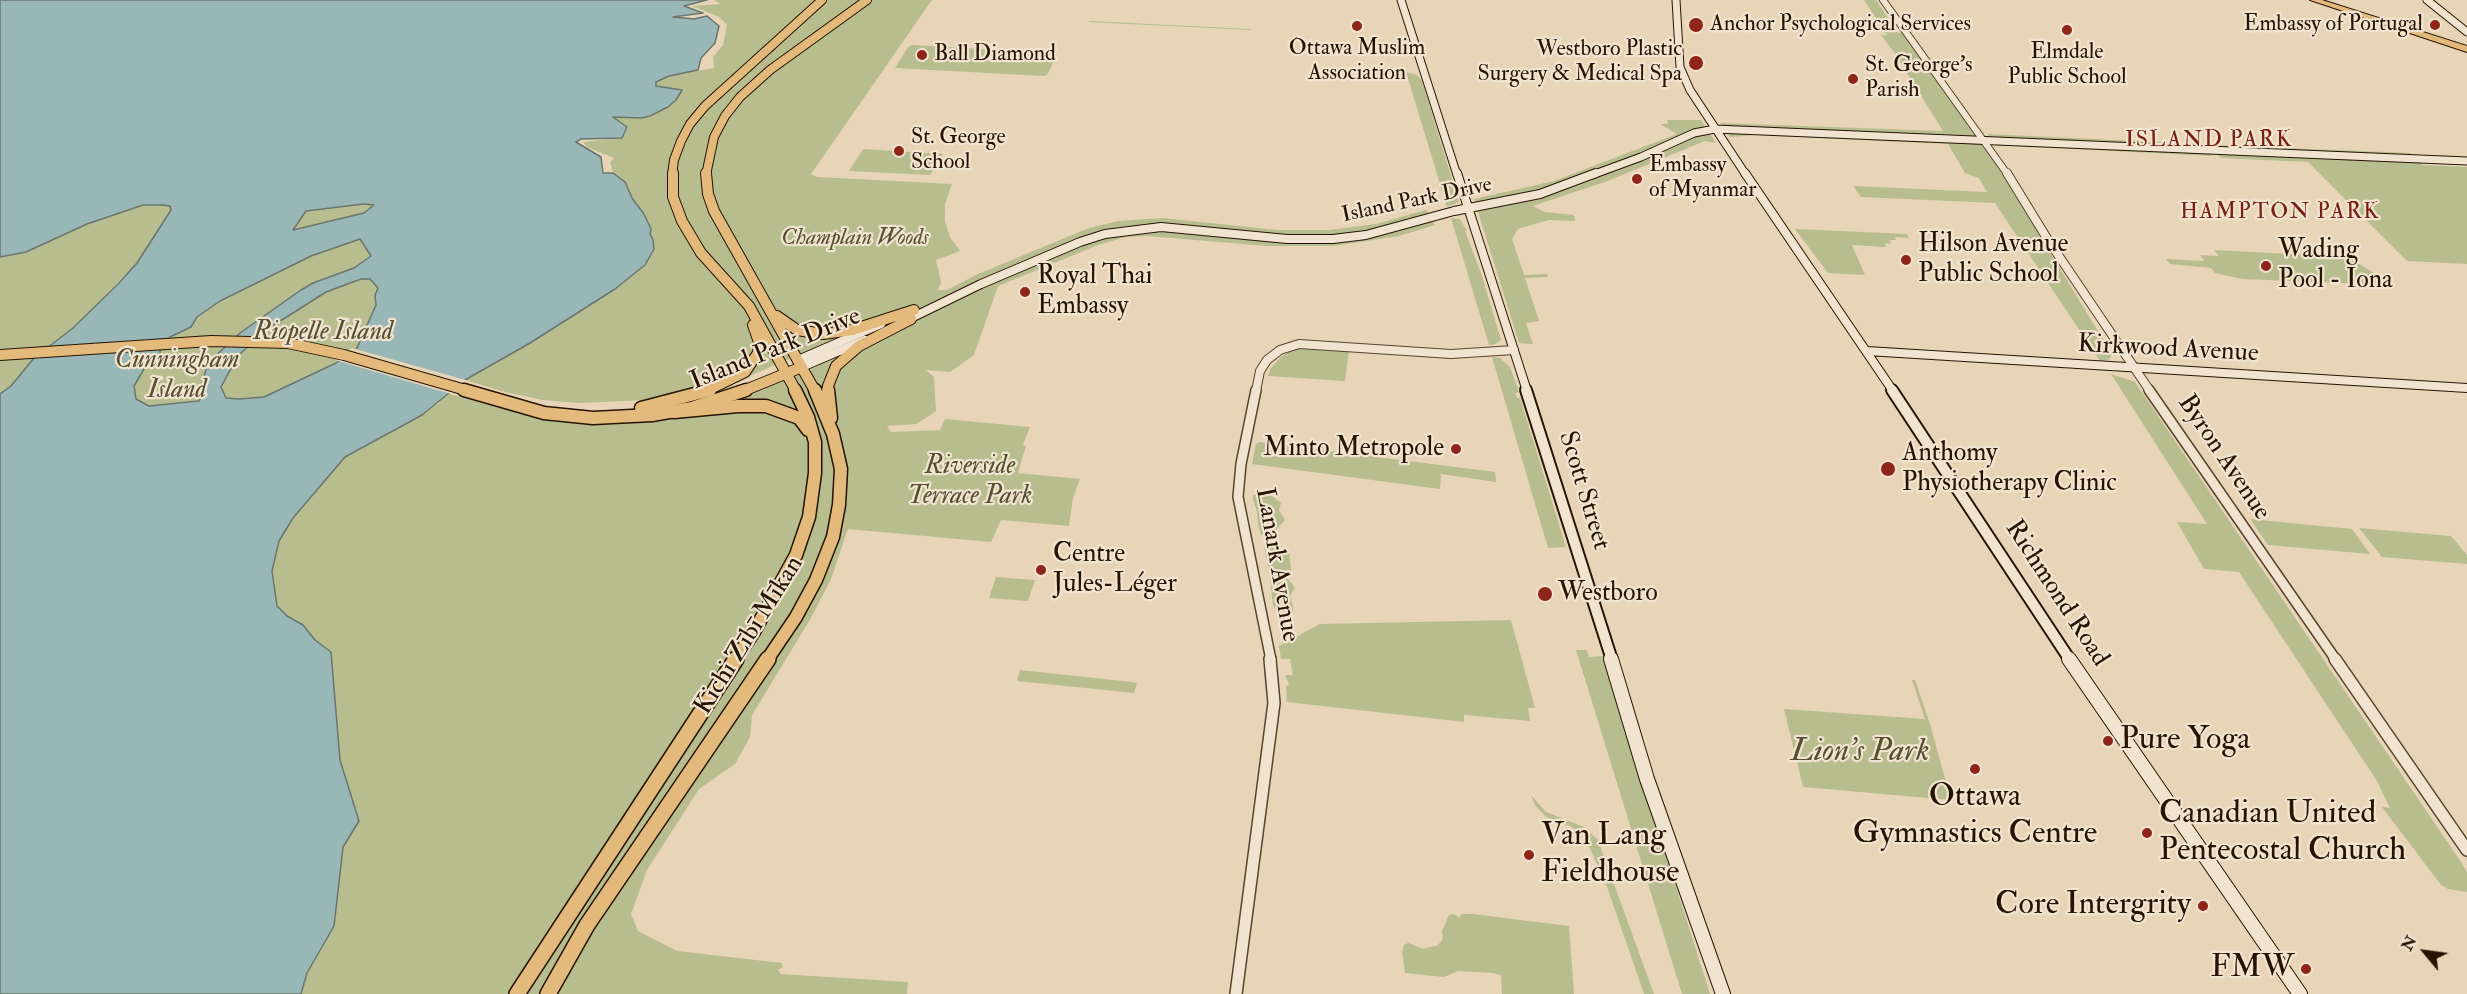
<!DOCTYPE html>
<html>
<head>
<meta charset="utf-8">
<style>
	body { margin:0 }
	#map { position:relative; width:2467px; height:994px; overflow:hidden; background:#e8d5b8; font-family:"IM FELL Double Pica",serif }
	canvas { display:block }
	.north { position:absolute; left:2395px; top:922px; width:60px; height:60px; -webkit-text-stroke:4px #f0e4d1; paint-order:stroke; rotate:299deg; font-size:16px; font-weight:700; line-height:24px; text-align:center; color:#241401 }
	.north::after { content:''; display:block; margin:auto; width:21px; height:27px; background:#241401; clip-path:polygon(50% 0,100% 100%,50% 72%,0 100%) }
</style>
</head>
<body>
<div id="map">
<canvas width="2467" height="994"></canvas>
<div class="north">N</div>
</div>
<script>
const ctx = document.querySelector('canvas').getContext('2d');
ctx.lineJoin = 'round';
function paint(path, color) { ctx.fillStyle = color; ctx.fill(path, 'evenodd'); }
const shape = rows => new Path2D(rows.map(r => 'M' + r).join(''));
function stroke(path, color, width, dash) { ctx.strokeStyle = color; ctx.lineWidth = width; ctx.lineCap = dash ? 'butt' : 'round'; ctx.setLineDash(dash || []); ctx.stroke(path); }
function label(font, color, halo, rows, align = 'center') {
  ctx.font = font + ' "IM FELL Double Pica",serif'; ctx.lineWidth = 4.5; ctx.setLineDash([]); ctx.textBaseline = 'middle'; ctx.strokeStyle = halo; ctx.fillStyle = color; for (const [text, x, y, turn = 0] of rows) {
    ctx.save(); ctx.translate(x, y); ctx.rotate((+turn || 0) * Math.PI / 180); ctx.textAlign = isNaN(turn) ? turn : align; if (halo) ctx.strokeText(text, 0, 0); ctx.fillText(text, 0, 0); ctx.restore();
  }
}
paint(shape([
	[714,0,932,0,811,174,817,177,952,184,945,204,945,221,950,237,960,251,936,260,941,282,938,290,947,290,978,274,1089,228,1118,221,1163,218,1277,230,1329,230,1376,224,1426,210,1435,225,1399,236,1334,246,1267,246,1147,236,1126,237,1098,245,998,286,974,355,950,372,926,370,934,377,936,411,917,424,887,426,891,432,940,430,945,419,1030,427,1023,445,1026,446,1018,473,1080,479,1073,498,1069,526,1001,520,991,542,848,529,831,579,811,618,752,715,750,737,735,764,699,789,647,870,631,914,638,931,677,951,782,963,783,967,778,970,781,974,908,982,907,994,301,994,307,973,334,926,343,847,359,821,340,760,331,652,315,640,303,625,287,616,277,606,272,571,279,541,293,518,345,457,422,415,439,403,446,393,544,420,589,425,621,424,730,409,730,400,810,369,921,317,910,307,731,384,648,400,579,403,543,400,505,392,465,380,530,343,615,289,645,265,650,234,645,214,632,198,625,182,613,173,610,162,614,158,587,147,583,142,622,138,627,127,613,117,634,117,663,110,676,100,681,90,656,86,656,82,669,76,714,68,713,57,723,45,727,25,719,17,692,6,720,4],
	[1864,0,1876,0,1898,33,1904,33,1986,147,2022,200,2037,231,2112,354,2109,360,2100,361,1995,203,1861,197,1853,186,1987,192,1979,178,1965,173,1948,144,1756,135,1730,137,1720,123,1943,131,1894,52,1881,35,1887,35],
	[1090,21,1250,29,1251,30,1088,22],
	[912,45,1054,53,1057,55,1047,75,1044,76,895,68,908,47],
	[1406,72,1417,75,1422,81,1459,202,1449,206,1447,207],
	[1667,120,1701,120,1716,143,1705,141,1605,182,1533,206,1545,212,1574,215,1575,221,1549,220,1518,229,1512,239,1524,275,1547,274,1548,277,1525,278,1539,321,1526,323,1533,344,1519,343,1474,199,1554,181,1677,134,1660,124,1668,124],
	[1988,134,2200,144,2212,156,1995,145],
	[2208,145,2410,153,2423,165,2467,167,2467,264,2407,261,2308,162,2221,158],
	[863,149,943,154,930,175,849,171],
	[154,204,170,206,171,210,137,263,73,328,34,358,11,386,0,394,0,257,26,252,87,224,129,208],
	[363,204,375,204,364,213,292,230,306,211],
	[1451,218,1460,219,1467,231,1465,231,1482,276,1501,340,1496,344,1489,345],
	[1795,229,1907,234,1909,238,1895,237,1896,240,1890,240,1891,244,1885,243,1886,247,1852,245,1865,275,1828,273],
	[360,239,372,255,354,268,313,283,240,333,208,363,203,394,199,401,149,406,136,399,134,386,147,364,160,355,160,351,170,337,191,327,197,317,220,301,311,256],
	[2214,250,2348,257,2394,285,2242,279,2215,273,2211,268,2170,264,2166,259,2204,261,2200,255,2219,256],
	[361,279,370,279,379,288,375,295,376,305,357,348,335,363,264,397,239,399,226,398,221,387,229,371,239,355,263,332,326,292],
	[1303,348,1349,351,1345,381,1268,376,1271,368,1281,357,1292,350],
	[1492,357,1500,358,1510,367,1519,392,1515,393,1517,398,1520,398,1566,547,1548,548],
	[2111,374,2135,382,2461,862,2467,872,2467,892,2448,889,2441,885,2382,807,2390,808,2377,781,2239,572,2204,569,2177,522,2207,524],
	[1259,442,1495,472,1496,482,1441,474,1440,489,1252,464,1256,444],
	[1259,492,1272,496,1281,503,1279,510,1285,520,1276,530,1275,536,1273,537,1261,535,1258,525,1257,511,1253,500,1253,496],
	[2250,519,2352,529,2370,554,2268,545],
	[2359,528,2451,536,2467,555,2467,564,2382,557],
	[1268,547,1289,550,1291,570,1287,578,1295,588,1290,596,1293,606,1293,612,1290,615,1278,615,1273,605,1269,569,1265,551,1264,548],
	[996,577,1035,580,1028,601,989,598],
	[1511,620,1535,708,1528,708,1530,721,1464,715,1464,722,1287,702,1286,686,1289,685,1285,675,1293,675,1290,659,1281,659,1279,646,1320,624],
	[1576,650,1587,650,1589,657,1603,656,1710,994,1682,994],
	[1020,670,1132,682,1137,683,1134,693,1017,681],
	[1912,680,1915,680,1930,724,1951,800,1803,787,1784,709,1925,719],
	[1531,795,1546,812,1584,827,1598,840,1654,994,1644,994,1605,881,1584,836,1570,826,1546,817,1535,805],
	[1453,914,1460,918,1461,914,1473,914,1569,926,1574,994,1502,994,1501,975,1493,973,1458,971,1444,977,1405,973,1402,952,1404,945,1408,943,1423,949,1438,945,1443,939,1442,931,1449,915]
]), '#b7bd8e');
const water = shape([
	[0,0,707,0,684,6,703,13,673,17,694,19,707,16,719,26,715,43,701,58,698,70,669,76,656,82,656,86,682,90,676,100,668,107,650,116,642,118,613,117,627,127,622,138,581,139,576,142,601,157,603,173,613,173,625,182,632,198,644,214,651,229,650,234,653,240,654,249,645,265,615,289,530,343,465,380,422,415,345,457,293,518,279,541,272,571,277,606,287,616,303,625,315,640,331,652,340,760,359,821,343,847,334,926,307,973,301,994,0,994,0,394,11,386,34,358,73,328,118,284,137,263,171,210,170,206,163,205,143,205,87,224,26,252,0,257,0,0],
	[363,204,374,205,364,213,293,230,306,211,363,204],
	[360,239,371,256,354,268,313,283,301,290,240,333,208,363,201,386,203,394,199,401,149,406,136,399,134,386,147,364,160,355,160,351,170,337,191,327,197,317,220,301,311,256,360,239],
	[361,279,370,279,378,288,375,295,376,305,357,348,336,363,264,397,239,399,226,398,221,387,229,372,239,355,263,332,326,292,361,279]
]);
paint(water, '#99b7b7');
stroke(water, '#6a766e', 1.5);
paint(shape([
	[352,348,469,381,451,394,335,360]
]), '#e8d5b8');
const tertiaryFar3 = shape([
	[1883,0,2008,175]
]);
const tertiaryFar2 = shape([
	[2007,173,2048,240,2150,391],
	[1256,391,1260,371,1267,360,1280,350,1299,344,1451,354,1514,350]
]);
const tertiaryFar1 = shape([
	[1256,390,1241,464,1238,497,1271,660],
	[2149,390,2336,660]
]);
const tertiary = shape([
	[2335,659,2467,850],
	[1236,994,1274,703,1270,659]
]);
const secondaryFar3 = shape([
	[1401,0,1457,175],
	[1676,0,1680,67,1690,90,1746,175],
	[2427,0,2467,32],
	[1592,175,1641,157,1694,133,1715,129,2467,161]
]);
const secondaryFar2 = shape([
	[1457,173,1527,391],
	[1745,173,1893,391],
	[903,322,981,284,1080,242,1105,234,1161,227,1287,239,1333,239,1366,235,1454,211,1540,194,1596,173],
	[1867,351,2467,388],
	[798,360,881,324],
	[802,367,865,340]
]);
const secondaryFar1 = shape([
	[1526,390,1612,660],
	[1892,390,2070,660]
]);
const secondary = shape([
	[1611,659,1647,779,1723,994],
	[2069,659,2300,994]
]);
const primaryFar1 = shape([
	[0,355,211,341,288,343,344,355,469,391],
	[743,391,802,367]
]);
const primary = shape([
	[464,390,544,413,593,418,652,415,692,408,746,390]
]);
const trunkFar3 = shape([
	[672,175,674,160,681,141,690,124,705,106,822,0],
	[706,175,714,137,725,116,740,97,770,70,867,0]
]);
const trunkFar2 = shape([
	[673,173,673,197,682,221,701,253,749,306,796,391],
	[706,173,708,194,714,211,815,391],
	[777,316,797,330,823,334,852,330,914,310],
	[706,391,745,372,758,353,759,342,753,325],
	[828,391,828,386,836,366,859,346,911,319]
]);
const trunkFar1 = shape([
	[828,390,831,418],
	[641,408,710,390],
	[674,412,738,406,766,406,799,418,808,430],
	[735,660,755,630,796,555,809,517,815,473,815,442,808,417,795,390],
	[767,660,796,617,816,580,833,537,839,505,841,469,833,434,815,390]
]);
const trunk = shape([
	[517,994,736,659],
	[548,994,587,925,768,659]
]);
const motorway = shape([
	[2310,0,2322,0,2467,46,2467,52,2310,0]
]);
stroke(tertiaryFar3, '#55442f', 8);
stroke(tertiaryFar2, '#55442f', 10);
stroke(tertiaryFar1, '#55442f', 12);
stroke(tertiary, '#55442f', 14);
stroke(secondaryFar3, '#241401', 9);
stroke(secondaryFar2, '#241401', 10);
stroke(secondaryFar1, '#241401', 14);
stroke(secondary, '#241401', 16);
stroke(primaryFar1, '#241401', 12);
stroke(primary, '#241401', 15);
stroke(trunkFar3, '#241401', 10);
stroke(trunkFar2, '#241401', 12);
stroke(trunkFar1, '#241401', 15);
stroke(trunk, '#241401', 18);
stroke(motorway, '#241401', 2);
stroke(tertiaryFar3, '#f0e4d1', 6);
stroke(tertiaryFar2, '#f0e4d1', 8);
stroke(tertiaryFar1, '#f0e4d1', 9);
stroke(tertiary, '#f0e4d1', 11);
stroke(secondaryFar3, '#f0e4d1', 7);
stroke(secondaryFar2, '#f0e4d1', 8);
stroke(secondaryFar1, '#f0e4d1', 10);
stroke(secondary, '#f0e4d1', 14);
stroke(primaryFar1, '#e4ba7c', 10);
stroke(primary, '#e4ba7c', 12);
stroke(trunkFar3, '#e4ba7c', 8);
stroke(trunkFar2, '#e4ba7c', 10);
stroke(trunkFar1, '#e4ba7c', 12);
stroke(trunk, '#e4ba7c', 15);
paint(motorway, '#e4ba7c');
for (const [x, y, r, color] of [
	[1696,25,8,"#8f2418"],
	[2435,25,6,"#8f2418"],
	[1357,26,6,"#8f2418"],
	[2067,30,6,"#8f2418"],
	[922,55,6,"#8f2418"],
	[1696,63,8,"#8f2418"],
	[1853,79,6,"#8f2418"],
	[899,151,6,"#8f2418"],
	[1637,179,6,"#8f2418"],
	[1906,260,6,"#8f2418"],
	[2266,266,6,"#8f2418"],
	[1025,292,6,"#8f2418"],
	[1456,449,6,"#8f2418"],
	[1888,469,8,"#8f2418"],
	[1041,570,6,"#8f2418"],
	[1545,594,8,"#8f2418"],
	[2108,741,6,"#8f2418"],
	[1975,769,6,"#8f2418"],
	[2147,833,6,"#8f2418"],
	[1529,855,6,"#8f2418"],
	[2203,906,6,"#8f2418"],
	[2306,969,6,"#8f2418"]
]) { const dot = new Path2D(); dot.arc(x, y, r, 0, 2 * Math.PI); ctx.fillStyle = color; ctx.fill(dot); stroke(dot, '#f0e4d1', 2); }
label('22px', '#241401', '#f0e4d1', [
	["Anchor Psychological Services",1710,25],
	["Embassy of Portugal",2423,25,"right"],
	["Ottawa Muslim",1357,49,"center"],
	["Association",1357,74,"center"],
	["Westboro Plastic",1682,50,"right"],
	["Surgery & Medical Spa",1682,75,"right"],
	["Elmdale",2067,53,"center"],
	["Public School",2067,78,"center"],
	["Ball Diamond",934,55],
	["St. George's",1865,66],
	["Parish",1865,91],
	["St. George",911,138],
	["School",911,163],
	["Embassy",1649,166],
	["of Myanmar",1649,191]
], 'left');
ctx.letterSpacing = '1.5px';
label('22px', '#7a1f14', '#f0e4d1', [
	["ISLAND PARK",2209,141],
	["HAMPTON PARK",2280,213]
]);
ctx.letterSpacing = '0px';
label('22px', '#241401', '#f0e4d1', [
	["Island Park Drive",1417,201,-12]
]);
label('italic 22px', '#574f32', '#f0e4d1', [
	["Champlain Woods",855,239]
]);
label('26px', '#241401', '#f0e4d1', [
	["Hilson Avenue",1918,245],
	["Public School",1918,275],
	["Wading",2278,251],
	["Pool - Iona",2278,281],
	["Royal Thai",1037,277],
	["Embassy",1037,307],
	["Minto Metropole",1444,449,"right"],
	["Anthomy",1902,454],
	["Physiotherapy Clinic",1902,484],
	["Centre",1053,555],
	["Jules-Léger",1053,585],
	["Westboro",1558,594]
], 'left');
label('italic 26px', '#574f32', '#f0e4d1', [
	["Riopelle Island",323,333],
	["Cunningham",177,361],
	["Island",177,391],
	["Riverside",970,467],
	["Terrace Park",970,497]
]);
label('26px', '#241401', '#f0e4d1', [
	["Island Park Drive",776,350,-22],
	["Kirkwood Avenue",2168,350,3],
	["Byron Avenue",2223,458,56],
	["Scott Street",1583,491,73],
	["Lanark Avenue",1276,565,80],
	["Richmond Road",2056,594,57],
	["Kichi Zībī Mīkan",750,636,-58]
]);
label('32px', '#241401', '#f0e4d1', [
	["Pure Yoga",2120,741],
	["Ottawa",1975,798,"center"],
	["Gymnastics Centre",1975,835,"center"],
	["Canadian United",2159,815],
	["Pentecostal Church",2159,852],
	["Van Lang",1541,837],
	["Fieldhouse",1541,874],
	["Core Intergrity",2191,906,"right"],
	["FMW",2294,969,"right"]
], 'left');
label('italic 32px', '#574f32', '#f0e4d1', [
	["Lion's Park",1860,753]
]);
</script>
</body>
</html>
